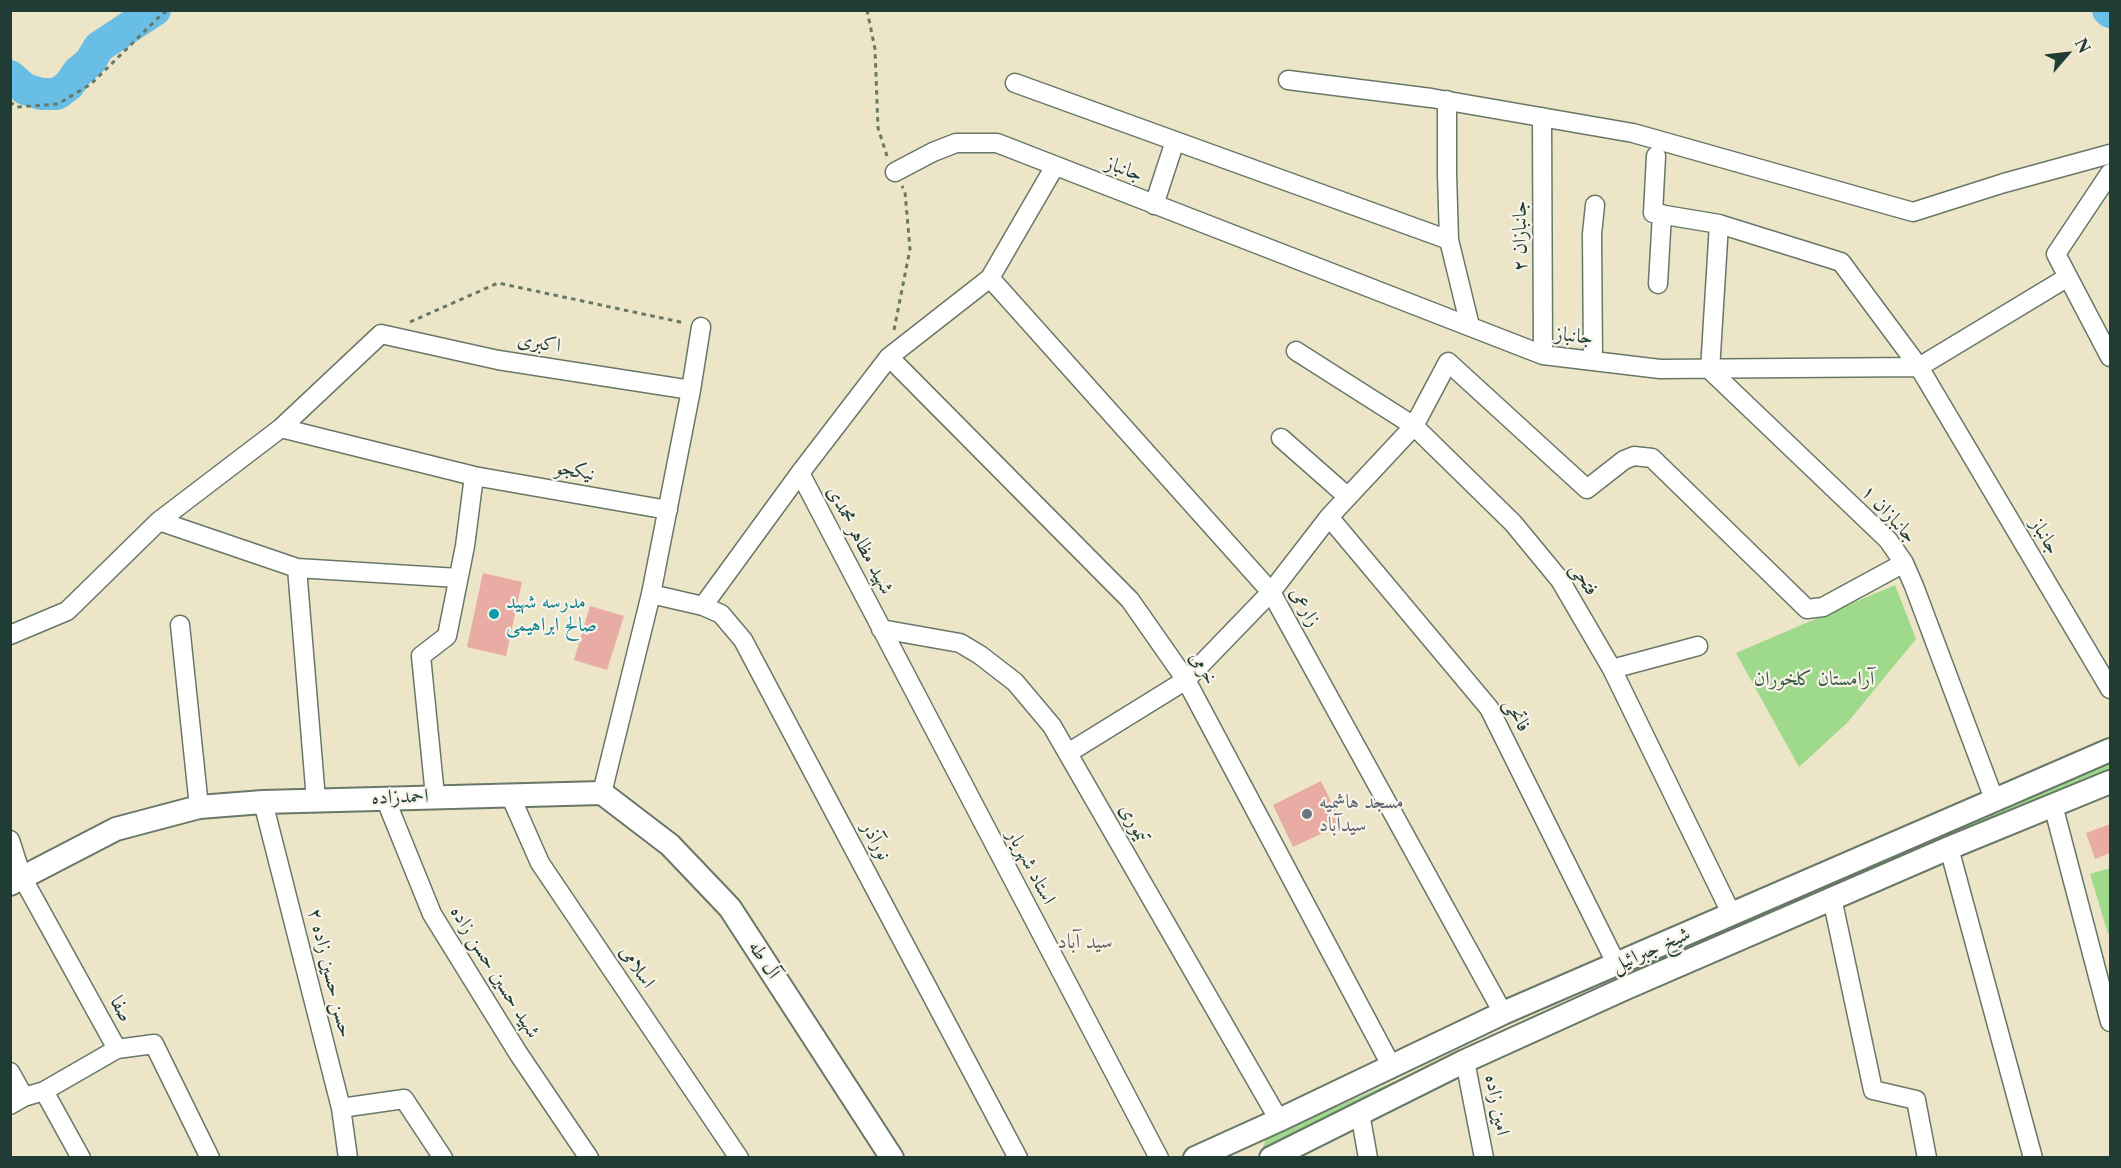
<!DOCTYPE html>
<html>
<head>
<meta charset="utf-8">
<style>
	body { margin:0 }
	#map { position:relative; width:2121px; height:1168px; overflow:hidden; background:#ece5c7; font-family:"Libre Caslon Text",serif }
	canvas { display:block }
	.frame { position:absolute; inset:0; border:12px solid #1f3d34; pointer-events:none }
	.north { position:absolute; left:2037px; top:24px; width:60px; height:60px; -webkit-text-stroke:4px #f7f3e8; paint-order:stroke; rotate:62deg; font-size:16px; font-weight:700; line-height:24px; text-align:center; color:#1f3d34 }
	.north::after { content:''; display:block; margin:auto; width:21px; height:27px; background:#1f3d34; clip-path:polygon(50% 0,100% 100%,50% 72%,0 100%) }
</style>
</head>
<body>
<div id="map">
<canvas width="2121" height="1168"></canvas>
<div class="frame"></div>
<div class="north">N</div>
</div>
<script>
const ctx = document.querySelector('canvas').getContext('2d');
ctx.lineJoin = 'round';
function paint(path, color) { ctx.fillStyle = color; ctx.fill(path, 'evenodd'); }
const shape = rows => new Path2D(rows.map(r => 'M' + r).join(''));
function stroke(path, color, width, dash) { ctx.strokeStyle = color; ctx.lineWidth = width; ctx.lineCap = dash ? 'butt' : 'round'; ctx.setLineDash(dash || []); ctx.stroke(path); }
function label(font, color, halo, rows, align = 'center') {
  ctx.font = font + ' "Libre Caslon Text",Amiri,serif'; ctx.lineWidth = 4.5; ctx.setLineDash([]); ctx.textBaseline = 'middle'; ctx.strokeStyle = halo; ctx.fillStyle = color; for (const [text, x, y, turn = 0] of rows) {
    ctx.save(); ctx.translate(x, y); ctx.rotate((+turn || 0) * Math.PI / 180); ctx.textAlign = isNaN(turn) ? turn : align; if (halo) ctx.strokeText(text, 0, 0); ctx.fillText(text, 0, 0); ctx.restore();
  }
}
paint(shape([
	[1895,585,1916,639,1847,723,1799,767,1736,653],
	[2110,761,2110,771,1643,974,1701,940],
	[2110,868,2110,933,2108,934,2090,874],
	[1602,985,1522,1029,1261,1152,1267,1137,1437,1063]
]), '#9ed98c');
stroke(shape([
	[2108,10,2110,12],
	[10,76,25,89,41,94,57,94,69,85,78,72,90,62,99,47,155,10]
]), '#69bee5', 32);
paint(shape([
	[483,573,522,582,506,656,467,647],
	[590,606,624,616,607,670,574,660],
	[1321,781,1342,824,1293,847,1273,805],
	[2110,824,2110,853,2095,859,2086,833]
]), '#e9aca4');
const minor = shape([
	[1288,80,1431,98,1633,133,1913,212,2004,183,2110,154],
	[1015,83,1449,240],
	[1447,100,1447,174,1449,240,1470,326],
	[1542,117,1543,355],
	[1656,156,1653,213,1719,224,1841,262,1919,367,2110,689],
	[895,172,933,152,956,143,997,143,1543,355,1660,369,1919,367],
	[2110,173,2056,254,2110,357],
	[1154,205,1175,141],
	[1719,224,1710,370,1888,540,1904,563,1914,586,1994,799],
	[990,278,1271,592,1503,1013],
	[1658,284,1662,214],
	[1296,351,1414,426,1513,523,1560,580,1612,669,1732,915],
	[889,357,1130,600,1186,680,1392,1067],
	[1593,361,1592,234,1595,205],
	[1919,367,2068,277],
	[281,428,381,334,498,360,691,390],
	[1281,438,1348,497],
	[800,473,1159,1158],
	[1329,517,1489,708,1617,965],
	[159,521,297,568,316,800],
	[297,568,458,578],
	[651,594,703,606,721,614,743,640,1018,1158],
	[703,606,800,473,889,357,990,278,1055,166],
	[180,625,199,807],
	[881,629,960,643,980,655,1015,682,1052,726,1279,1120],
	[10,635,67,611,159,521,281,428,474,476,668,510],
	[1612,669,1698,646],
	[1068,753,1186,680,1271,592,1329,517,1414,426,1448,362,1587,489,1624,460,1634,456,1652,458,1807,609,1823,607,1904,563],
	[602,793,651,594,691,390,701,327],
	[510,795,540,863,739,1158],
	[435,796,421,656,447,636,465,546,474,476],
	[385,798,432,914,518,1053,589,1158],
	[263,802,341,1108,348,1158],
	[2053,805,2110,1022],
	[10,840,22,877,117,1049,154,1044,210,1158],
	[1949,848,2033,1158],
	[1832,898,1873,1090,1916,1100,1927,1158],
	[1465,1061,1484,1158],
	[10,1072,24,1097],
	[44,1091,81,1158],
	[10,1105,24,1097,44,1091,117,1049],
	[341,1108,404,1099,443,1158],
	[1360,1113,1368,1158]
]);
const tertiary = shape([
	[10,884,116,829,199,807,263,802,602,793,670,845,730,908,892,1158],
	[1195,1158,1279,1120,1503,1013,2110,750],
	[1271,1158,1465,1061,1626,988,1949,848,2110,782]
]);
stroke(minor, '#677867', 21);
stroke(tertiary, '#677867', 26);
stroke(shape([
	[867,10,875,49,878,128,887,156],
	[10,102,17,107,58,104,91,84,160,16,168,10],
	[410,322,498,283,685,323],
	[894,330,910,249,905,192,902,186]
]), '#677867', 3, [4.5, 4.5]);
stroke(minor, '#fff', 18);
stroke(tertiary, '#fff', 22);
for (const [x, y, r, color] of [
	[494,614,6,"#0f9aa8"],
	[1307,814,6,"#6b7280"]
]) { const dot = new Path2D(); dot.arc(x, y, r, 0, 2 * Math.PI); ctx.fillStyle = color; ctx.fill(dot); stroke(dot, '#f7f3e8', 2); }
label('20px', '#1f3d34', '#f7f3e8', [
	["جانباز",1124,169,21],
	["جانبازان ۲",1520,236,-90],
	["جانباز",1574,336,7],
	["اکبری",539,343,9],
	["نیکجو",575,471,10],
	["جانبازان ۱",1889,514,47],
	["جانباز",2045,536,59],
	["شهید مظاهر محمدی",860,540,62],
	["فتحی",1584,579,57],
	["زارعی",1305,607,61],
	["خرمی",1203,668,58],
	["فاتحی",1517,715,62],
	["احمدزاده",400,797,-2],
	["تیموری",1134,823,60],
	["نورآذر",876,841,62],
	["استاد شهریار",1031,867,62],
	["شیخ جبرائیل",1651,950,-24],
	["آل طه",764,960,57],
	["اسلامی",637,967,56],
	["شهید حسین حسن زاده",495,972,58],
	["حسن حسین زاده ۲",330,973,76],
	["صفا",121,1009,61],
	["امین زاده",1497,1105,79]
]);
label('20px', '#0d838f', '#f7f3e8', [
	["مدرسه شهید",506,602],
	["صالح ابراهیمی",506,625]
], 'left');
label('20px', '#385c46', '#f7f3e8', [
	["آرامستان کلخوران",1814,679]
]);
label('20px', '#5b616d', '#f7f3e8', [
	["مسجد هاشمیه",1319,802],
	["سیدآباد",1319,825]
], 'left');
label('21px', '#66645b', '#f7f3e8', [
	["سید آباد",1085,942]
]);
</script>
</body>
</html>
